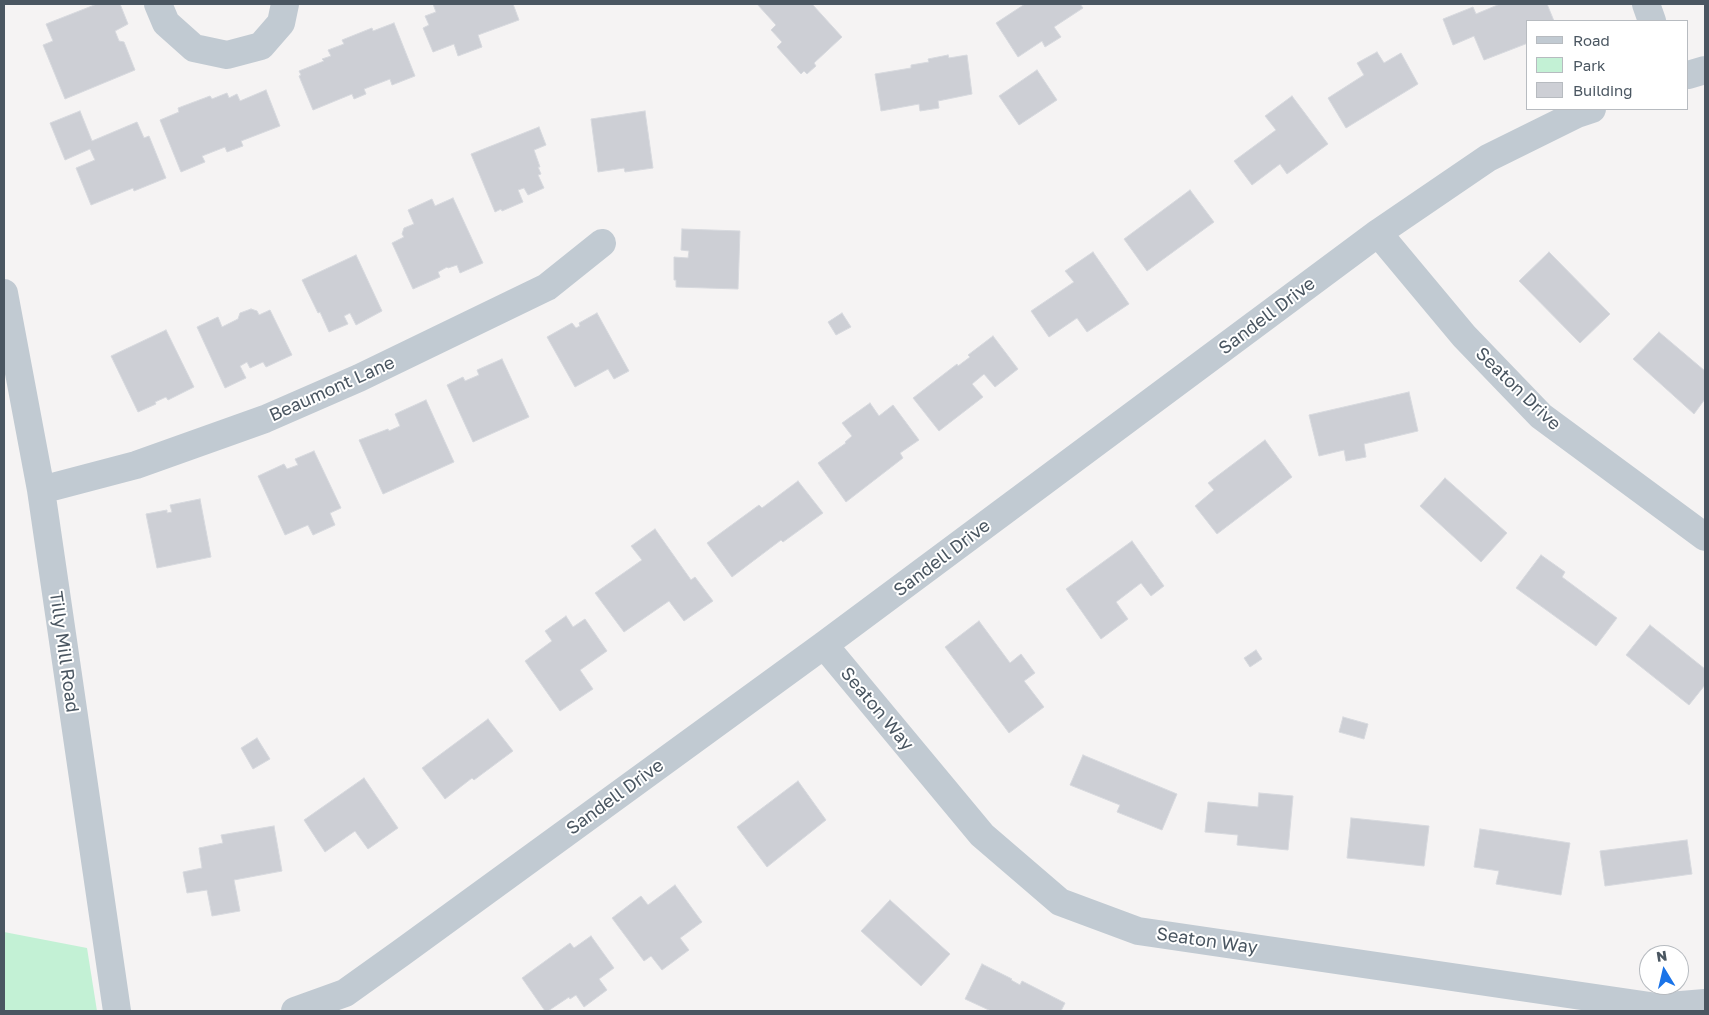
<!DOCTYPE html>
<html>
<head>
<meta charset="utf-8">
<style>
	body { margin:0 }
	#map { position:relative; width:1709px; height:1015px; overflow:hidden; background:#f5f3f3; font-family:"Golos Text",sans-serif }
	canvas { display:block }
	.frame { position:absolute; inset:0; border:5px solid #4a5661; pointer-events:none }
	.legend { position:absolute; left:1526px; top:20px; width:162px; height:90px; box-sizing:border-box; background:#fff; border:1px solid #b7bbc0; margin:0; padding:6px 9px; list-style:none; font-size:15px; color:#4a5661 }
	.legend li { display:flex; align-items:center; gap:10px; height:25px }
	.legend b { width:25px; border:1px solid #b7bbc0 }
	.north { position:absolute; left:1639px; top:945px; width:50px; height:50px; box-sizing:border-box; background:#fff; border:1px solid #b7bbc0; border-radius:50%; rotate:351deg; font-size:14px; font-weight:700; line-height:20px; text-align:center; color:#4a5661 }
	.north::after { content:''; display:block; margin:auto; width:18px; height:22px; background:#1a73e8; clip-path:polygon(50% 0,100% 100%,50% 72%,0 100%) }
</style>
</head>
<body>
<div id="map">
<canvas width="1709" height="1015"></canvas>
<div class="frame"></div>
<ul class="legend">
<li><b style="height:6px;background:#c1cad2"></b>Road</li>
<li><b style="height:14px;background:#c3f1d5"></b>Park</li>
<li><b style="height:14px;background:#cdcfd5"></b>Building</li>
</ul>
<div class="north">N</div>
</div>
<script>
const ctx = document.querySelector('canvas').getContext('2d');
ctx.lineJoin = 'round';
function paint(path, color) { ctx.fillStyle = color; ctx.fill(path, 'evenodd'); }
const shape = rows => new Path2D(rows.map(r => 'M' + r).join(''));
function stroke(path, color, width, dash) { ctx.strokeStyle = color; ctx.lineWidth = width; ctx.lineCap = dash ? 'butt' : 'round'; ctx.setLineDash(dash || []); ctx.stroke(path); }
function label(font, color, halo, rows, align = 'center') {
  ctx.font = font + ' "Golos Text",sans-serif'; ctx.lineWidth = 4; ctx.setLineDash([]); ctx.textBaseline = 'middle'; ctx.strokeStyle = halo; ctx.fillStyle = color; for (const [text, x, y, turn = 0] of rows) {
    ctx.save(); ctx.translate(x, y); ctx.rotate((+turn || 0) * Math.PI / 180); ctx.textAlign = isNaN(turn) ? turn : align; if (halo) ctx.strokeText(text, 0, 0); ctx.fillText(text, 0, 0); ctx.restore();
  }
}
paint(shape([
	[4,932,87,948,97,1011,4,1011]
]), '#c3f1d5');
const building = shape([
	[97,4,120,4,128,24,115,31,119,41,124,42,135,70,65,99,43,45,53,41,46,24,97,4],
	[433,4,513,4,519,20,478,35,482,47,458,56,454,44,433,52,423,28,429,25,425,16,436,12,433,4],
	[757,4,812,4,842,37,814,63,816,66,807,74,804,71,801,74,777,47,782,42,771,30,776,25,757,4],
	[1025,4,1080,4,1083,8,1054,27,1061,37,1045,47,1042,41,1018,57,996,23,1025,4],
	[1500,4,1547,4,1554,21,1528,21,1528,43,1484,60,1474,36,1453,45,1443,19,1473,7,1476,14,1500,4],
	[394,23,415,76,392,85,390,79,364,89,366,94,354,99,352,94,313,110,299,76,301,75,299,71,324,61,322,59,331,56,328,50,344,44,342,40,372,28,373,31,394,23],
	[1377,52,1384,63,1401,53,1418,84,1346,128,1328,98,1364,75,1357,63,1377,52],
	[948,55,949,58,967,55,972,94,938,101,939,108,920,111,919,104,881,111,875,74,911,68,911,65,929,62,928,59,948,55],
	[1037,70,1057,100,1019,125,999,96,1037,70],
	[266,90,280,126,241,141,243,146,227,152,225,147,202,156,205,162,181,172,160,120,179,112,178,108,210,96,212,99,227,93,229,98,237,94,240,101,266,90],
	[1292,96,1328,144,1287,174,1280,164,1252,185,1234,161,1276,130,1265,116,1292,96],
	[80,111,92,141,137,122,144,138,149,136,166,178,134,191,133,188,91,205,76,168,95,160,90,149,65,160,50,123,80,111],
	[645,111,653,168,625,172,624,168,598,172,591,119,645,111],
	[539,127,546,145,534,150,540,167,538,167,541,174,538,175,544,188,528,195,524,188,518,190,523,202,502,211,501,209,495,212,471,154,539,127],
	[1190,190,1214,222,1147,271,1124,239,1190,190],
	[453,198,483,263,460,273,457,265,448,268,447,267,438,272,440,277,413,289,392,243,404,237,402,234,404,228,414,224,408,210,432,199,435,206,453,198],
	[682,229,740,231,738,289,676,287,676,280,674,280,674,257,688,258,689,251,681,250,682,229],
	[1093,252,1129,304,1087,332,1077,318,1049,337,1031,311,1074,282,1065,271,1093,252],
	[1549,252,1610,314,1580,343,1519,281,1549,252],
	[356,255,382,311,356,325,350,313,344,316,348,324,329,332,320,312,318,313,302,280,356,255],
	[251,309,257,311,259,315,270,310,292,355,266,367,263,362,250,368,247,362,240,366,246,378,225,388,197,327,218,317,222,327,238,319,240,313,251,309],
	[597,313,629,371,614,379,608,369,575,387,547,337,572,323,576,328,580,326,579,323,597,313],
	[842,313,851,327,836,335,828,322,842,313],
	[166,330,194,387,168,400,166,397,155,402,156,404,138,412,111,356,166,330],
	[1659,332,1705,371,1705,399,1694,414,1633,359,1659,332],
	[993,336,1018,369,995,387,984,374,972,384,983,397,939,431,913,398,957,364,958,366,970,357,968,355,993,336],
	[502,359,529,417,473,442,447,385,463,377,465,381,479,375,477,370,502,359],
	[1409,392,1418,431,1364,444,1366,457,1346,461,1344,450,1319,456,1309,415,1409,392],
	[426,400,454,462,383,494,359,440,388,429,389,431,400,426,395,414,426,400],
	[870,403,879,416,893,405,919,440,900,453,903,458,846,502,818,463,846,443,845,442,852,436,842,423,870,403],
	[1265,440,1292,477,1217,534,1195,506,1214,490,1208,483,1265,440],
	[314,451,341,508,330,513,335,525,313,535,308,525,285,535,258,476,284,464,287,469,298,465,295,459,314,451],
	[1445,478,1507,533,1481,562,1420,506,1445,478],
	[798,481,823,513,783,542,781,540,732,577,707,543,759,505,762,508,798,481],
	[200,499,211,557,157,568,146,514,167,510,167,513,172,512,170,505,200,499],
	[655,529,691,580,695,577,713,601,684,621,669,601,624,632,595,593,642,560,631,546,655,529],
	[1132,541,1164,586,1151,596,1141,583,1116,602,1128,619,1101,639,1066,589,1132,541],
	[1541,555,1565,572,1562,577,1617,618,1596,646,1516,588,1541,555],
	[566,616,573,627,585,619,607,651,580,670,593,689,560,711,525,661,552,641,545,631,566,616],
	[979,621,1010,663,1021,654,1035,673,1024,681,1044,707,1009,733,945,647,979,621],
	[1650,625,1705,669,1705,685,1689,705,1626,655,1650,625],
	[1256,650,1262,659,1250,667,1244,658,1256,650],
	[1343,717,1368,724,1364,739,1339,732,1343,717],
	[488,719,513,751,474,780,472,778,445,799,422,768,488,719],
	[257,738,270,759,253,769,241,748,257,738],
	[1083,755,1177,794,1162,830,1117,812,1120,805,1070,785,1083,755],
	[364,778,398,828,368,849,355,831,325,852,304,820,364,778],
	[798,781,826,820,767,867,737,827,798,781],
	[1259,793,1293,796,1288,850,1237,845,1238,835,1205,832,1208,802,1258,807,1259,793],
	[1351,818,1429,826,1424,866,1347,858,1351,818],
	[274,826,282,871,234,880,240,911,212,916,207,890,187,893,183,872,202,868,199,848,223,843,221,835,274,826],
	[1480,829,1570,843,1561,895,1496,884,1499,871,1474,867,1480,829],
	[1687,840,1692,874,1605,886,1600,851,1687,840],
	[675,885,702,922,680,938,689,950,662,970,651,956,644,961,612,918,641,896,648,905,675,885],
	[890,900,950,954,921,986,861,931,890,900],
	[591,936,614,968,599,979,607,990,584,1007,576,995,570,999,569,997,548,1011,545,1011,522,978,570,943,574,948,591,936],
	[982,964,1012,979,1011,980,1020,985,1022,981,1065,1003,1061,1011,991,1011,965,999,982,964]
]);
paint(building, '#cdcfd5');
stroke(building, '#d7d9de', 1);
stroke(shape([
	[158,4,166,23,194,48,227,55,261,46,281,23,285,4],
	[1646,4,1652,21],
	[1688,75,1705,70],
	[1378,233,1464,336,1541,416,1705,537],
	[4,293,41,490,117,1011],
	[41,490,136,465,265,419,359,378,547,287,602,243],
	[824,645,982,835,1060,902,1138,931,1657,1007,1705,1003],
	[295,1011,345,993,401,953,824,645,1378,233,1488,158,1577,114,1592,109]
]), '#c1cad2', 28);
label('18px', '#4a5661', '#fff', [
	["Sandell Drive",1267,316,-37],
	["Beaumont Lane",332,389,-24],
	["Seaton Drive",1518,389,44],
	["Sandell Drive",942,558,-37],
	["Tilly Mill Road",64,652,82],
	["Seaton Way",877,709,50],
	["Sandell Drive",615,797,-36],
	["Seaton Way",1207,941,8]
]);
</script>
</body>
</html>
